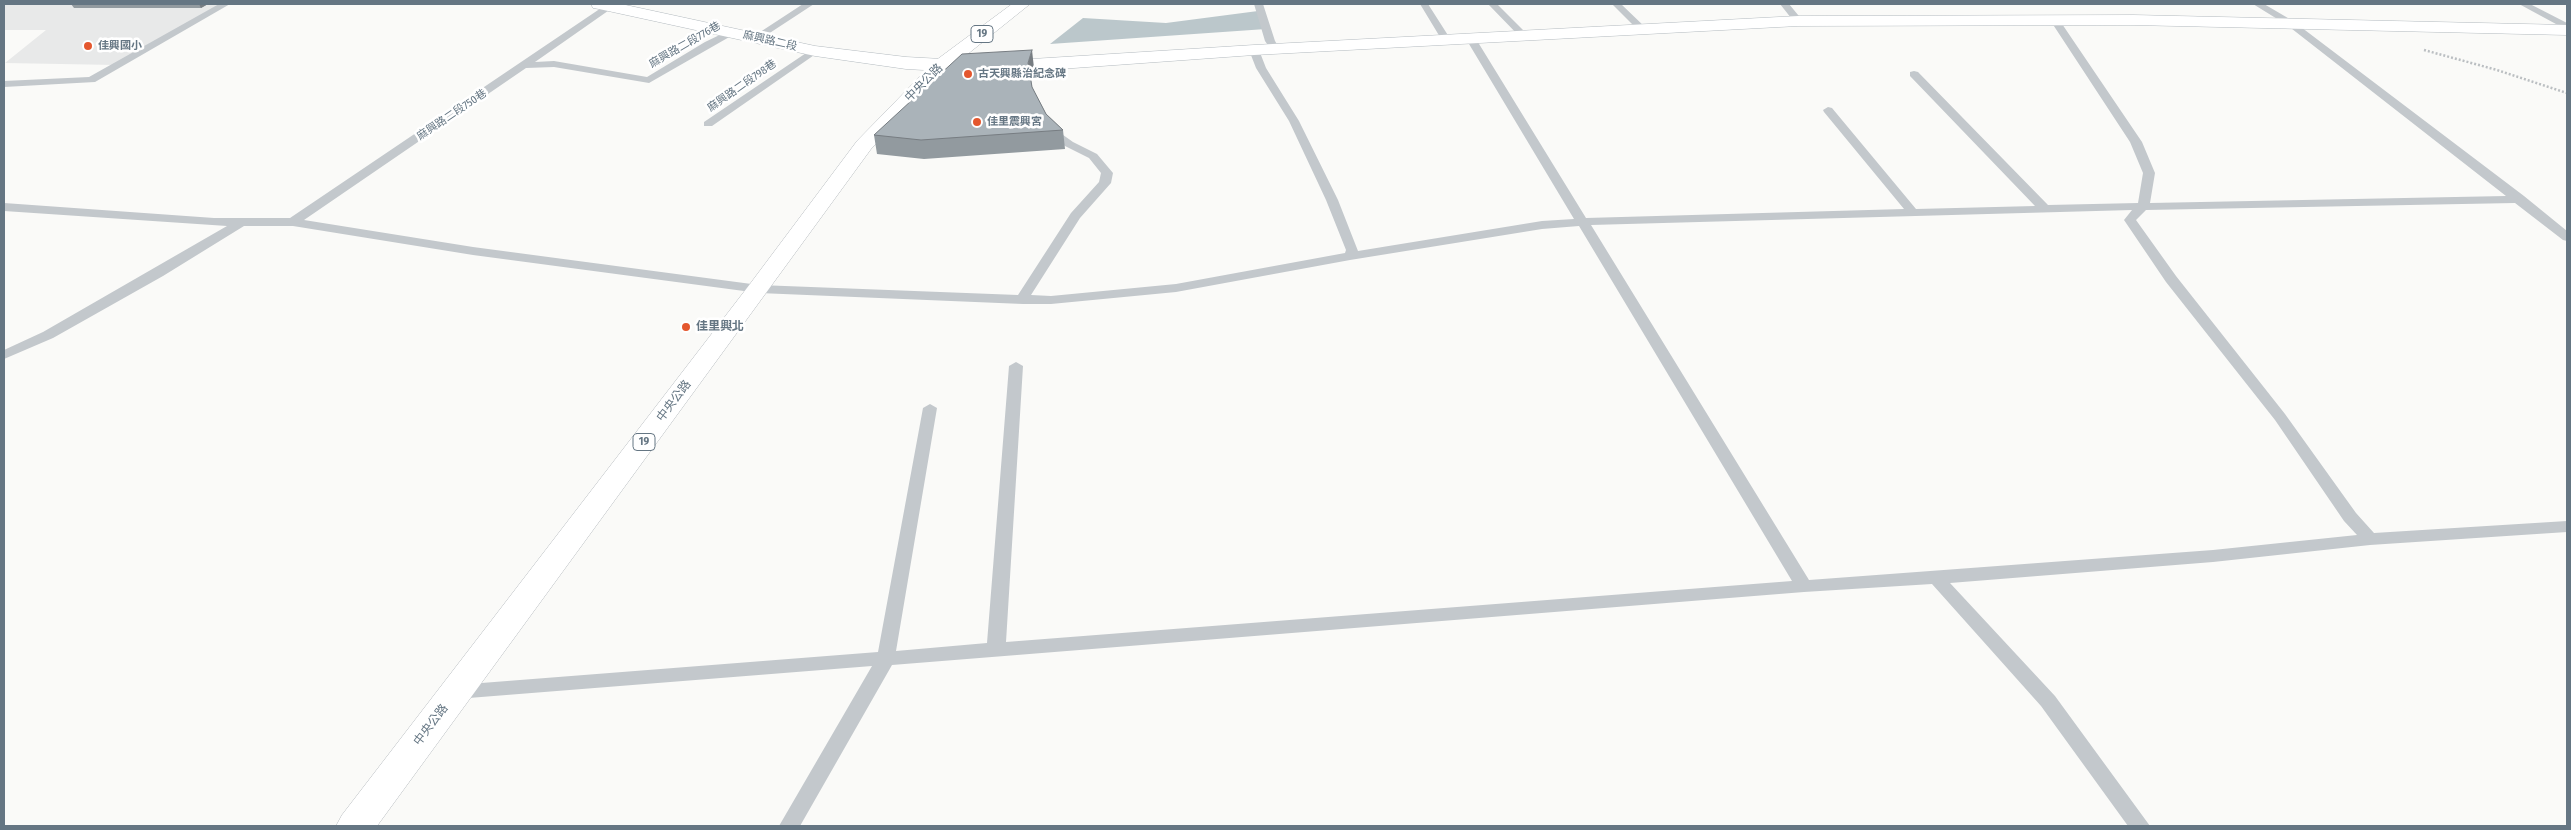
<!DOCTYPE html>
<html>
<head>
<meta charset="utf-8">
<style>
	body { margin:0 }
	#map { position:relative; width:2571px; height:830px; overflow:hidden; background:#fafaf8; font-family:"Fira Sans Condensed",sans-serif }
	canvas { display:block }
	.frame { position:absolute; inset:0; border:5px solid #657683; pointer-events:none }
</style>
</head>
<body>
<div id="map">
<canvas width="2571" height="830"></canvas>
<div class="frame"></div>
</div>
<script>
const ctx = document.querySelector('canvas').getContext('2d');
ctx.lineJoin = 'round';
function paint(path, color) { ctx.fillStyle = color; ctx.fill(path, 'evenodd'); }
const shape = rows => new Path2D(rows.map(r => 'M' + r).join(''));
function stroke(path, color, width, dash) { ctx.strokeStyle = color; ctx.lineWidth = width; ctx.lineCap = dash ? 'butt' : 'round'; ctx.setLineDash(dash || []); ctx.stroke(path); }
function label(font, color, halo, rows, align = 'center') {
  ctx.font = font + ' "Fira Sans Condensed","Noto Sans TC",sans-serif'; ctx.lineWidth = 5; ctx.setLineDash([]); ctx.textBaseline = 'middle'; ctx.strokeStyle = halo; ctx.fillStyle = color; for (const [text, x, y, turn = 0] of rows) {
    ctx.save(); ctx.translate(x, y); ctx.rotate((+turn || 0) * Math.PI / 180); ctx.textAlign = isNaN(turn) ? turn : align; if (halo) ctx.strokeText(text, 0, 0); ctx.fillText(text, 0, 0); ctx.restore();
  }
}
paint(shape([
	[4,4,228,4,116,65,5,63,46,30,4,30]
]), '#e8e9e9');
paint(shape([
	[1258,11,1266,29,1050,44,1083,18,1166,23]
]), '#bbc7cb');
const secondary = shape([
	[591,4,621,4,815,46,906,57,942,59,1032,59,1254,45,1798,16,2133,15,2567,25,2567,35,2133,25,1798,26,1254,55,1032,71,942,71,906,69,815,56,599,9,593,8,591,4]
]);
const primary = shape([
	[1012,4,1030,4,949,69,871,149,377,826,336,826,342,815,750,284,857,141,935,61,1012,4]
]);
stroke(secondary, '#b3babf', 1);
stroke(primary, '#b5babe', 1);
stroke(shape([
	[2424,50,2497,70,2567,93]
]), '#bbbfc2', 2.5, [2, 2]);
paint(shape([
	[219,4,230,4,95,82,4,87,4,81,89,77,219,4],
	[607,4,615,6,535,62,554,61,647,77,705,42,730,30,738,32,649,83,554,67,526,68,304,220,473,247,759,285,1018,295,1071,213,1099,182,1101,173,1089,158,1065,146,1045,130,1045,126,1049,125,1073,142,1097,154,1113,173,1111,183,1080,218,1031,295,1051,296,1176,284,1345,253,1346,250,1326,200,1289,121,1256,68,1249,50,1254,47,1259,50,1266,68,1299,121,1338,200,1358,251,1542,221,1574,219,1466,39,1471,36,1476,39,1586,218,1904,209,1824,112,1823,110,1828,107,1832,108,1916,209,2035,206,1910,76,1910,72,1914,71,1918,72,2048,205,2138,203,2143,173,2130,142,2050,20,2055,17,2058,18,2142,142,2155,173,2150,203,2506,196,2287,25,2253,4,2264,4,2293,21,2524,196,2567,231,2567,241,2563,240,2515,203,2146,210,2136,220,2176,276,2285,414,2356,513,2374,533,2567,521,2567,532,2370,545,2213,562,1950,583,2055,696,2150,826,2128,826,2041,706,1932,584,1804,592,892,665,800,826,779,826,872,666,456,699,449,697,447,692,449,687,456,685,878,652,923,408,930,404,937,408,896,651,987,643,1009,366,1016,362,1023,366,1006,642,1792,581,1579,226,1542,229,1350,260,1176,292,1051,304,1023,304,759,293,473,255,293,226,244,226,163,276,53,338,4,359,4,350,43,332,227,226,4,211,4,203,214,218,290,218,607,4],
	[2132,210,2124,220,2166,282,2275,420,2344,521,2357,535,2213,550,1809,580,1591,225,2132,210],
	[803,4,814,4,759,40,751,38,803,4],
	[1254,4,1263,4,1275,41,1280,49,1278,51,1272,51,1265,41,1254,4],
	[1420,4,1428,4,1451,40,1449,42,1443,42,1420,4],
	[1488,4,1497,4,1527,34,1527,38,1521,38,1488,4],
	[1612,4,1621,4,1646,28,1646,32,1640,32,1612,4],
	[1780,4,1789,4,1803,21,1801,23,1795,23,1780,4],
	[2519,4,2530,4,2567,23,2567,30,2519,4],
	[812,49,820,51,712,126,704,126,704,122,812,49]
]), '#c3c8cc');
paint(secondary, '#fff');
paint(primary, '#fff');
paint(shape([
	[71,4,208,4,201,8,74,8],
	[1034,68,1031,80,1032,87,1046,114,1063,130,1065,149,924,159,877,154,874,135]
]), '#929a9f');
paint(shape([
	[199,4,208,4,201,8],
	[1032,50,1034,68,1030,81,1028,63]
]), '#777d82');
const building = shape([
	[1032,50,1028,63,1032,87,1046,114,1063,130,921,140,874,135,962,54,1032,50]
]);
paint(building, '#aab3b9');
stroke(building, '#777d82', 1);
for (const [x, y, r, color] of [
	[88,46,5,"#e4572e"],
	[968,74,5,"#e4572e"],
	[977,122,5,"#e4572e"],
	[686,327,5,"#e4572e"]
]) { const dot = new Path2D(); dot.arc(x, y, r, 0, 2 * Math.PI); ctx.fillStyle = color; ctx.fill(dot); stroke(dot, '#fff', 2); }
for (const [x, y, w] of [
	[982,34,22],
	[644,442,22]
]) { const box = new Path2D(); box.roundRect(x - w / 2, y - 8.5, w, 17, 4); ctx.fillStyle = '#fff'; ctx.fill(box); stroke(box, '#657683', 1); }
label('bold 11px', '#657683', null, [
	["19",982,34],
	["19",644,442]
]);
label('11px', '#657683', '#fff', [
	["麻興路二段",770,41,13],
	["麻興路二段776巷",685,45,-30],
	["麻興路二段798巷",742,86,-35],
	["麻興路二段750巷",452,115,-34]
]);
label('bold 11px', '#657683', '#fff', [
	["佳興國小",98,46],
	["古天興縣治紀念碑",978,74],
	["佳里震興宮",987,122]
], 'left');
label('12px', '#657683', '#fff', [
	["中央公路",924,83,-45],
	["中央公路",674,401,-53],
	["中央公路",431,725,-53]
]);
label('bold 12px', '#657683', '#fff', [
	["佳里興北",696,327]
], 'left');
</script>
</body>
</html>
